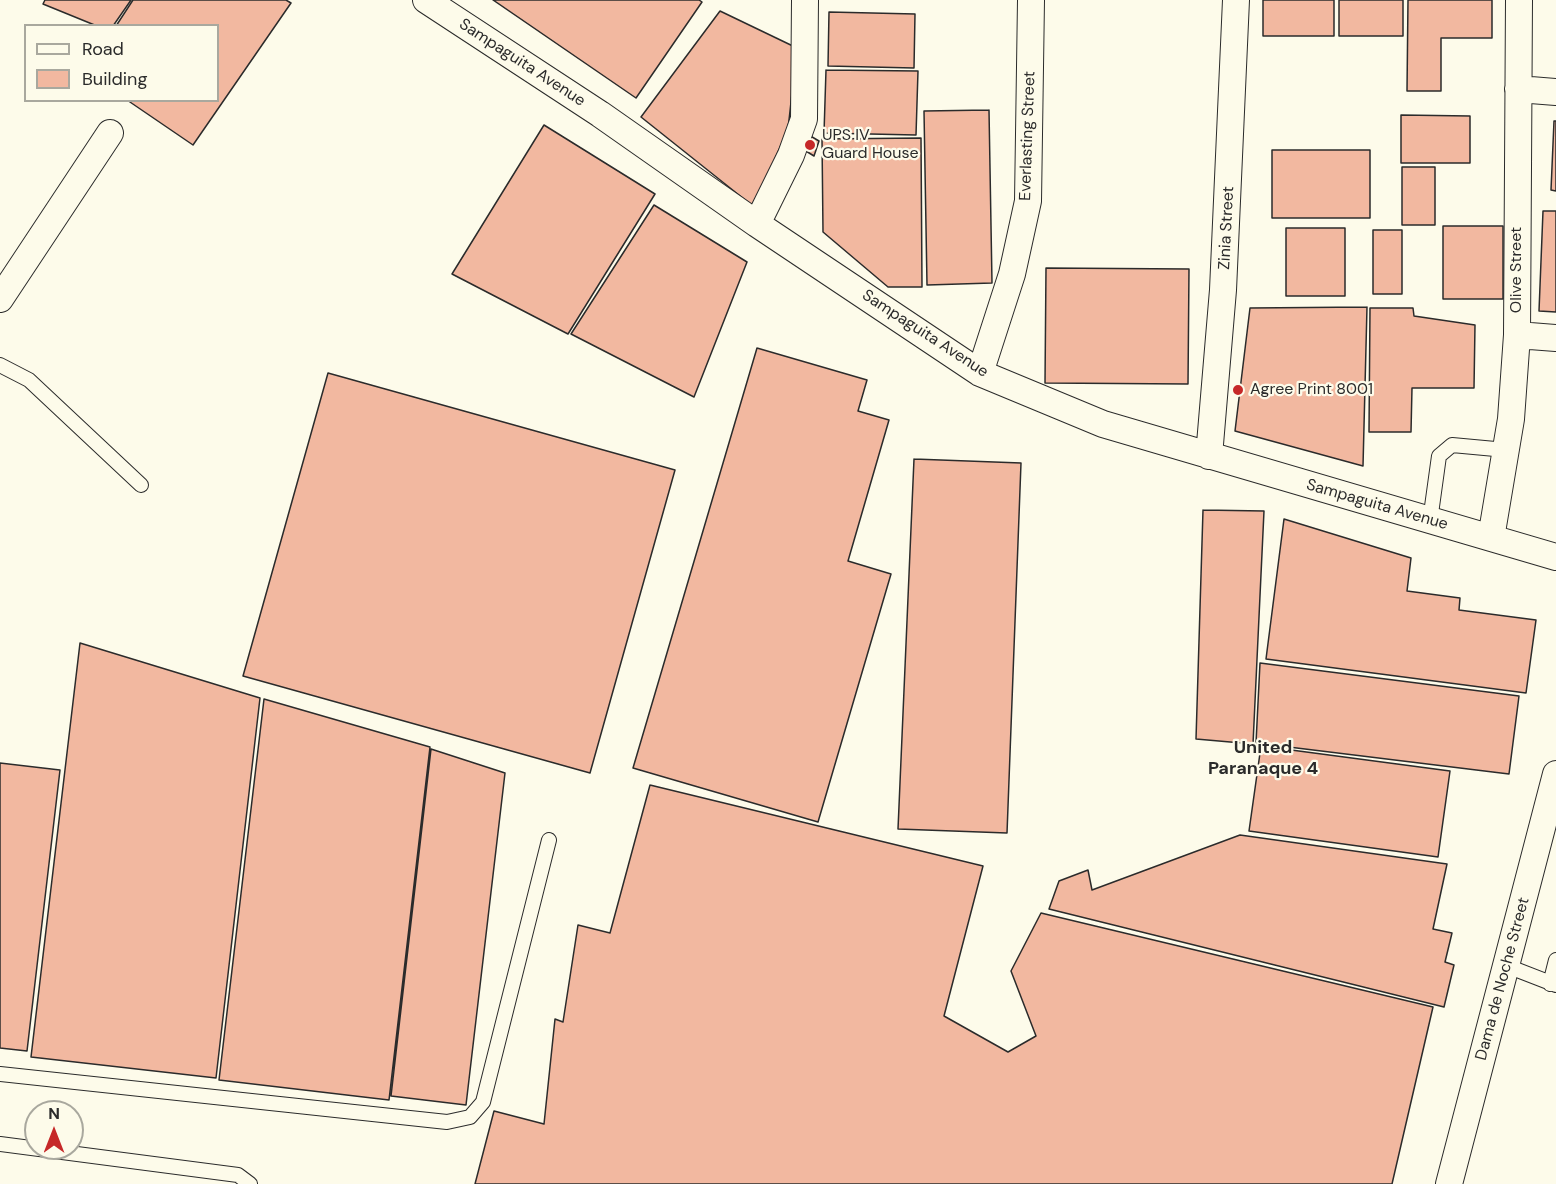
<!DOCTYPE html>
<html>
<head>
<meta charset="utf-8">
<style>
	body { margin:0 }
	#map { position:relative; width:1556px; height:1184px; overflow:hidden; background:#fdfbea; font-family:"DM Sans",sans-serif }
	canvas { display:block }
	.legend { position:absolute; left:24px; top:24px; width:195px; height:78px; box-sizing:border-box; background:#fdfbea; border:2px solid #a9a89e; margin:0; padding:8px 10px; list-style:none; font-size:18px; color:#2b2b2b }
	.legend li { display:flex; align-items:center; gap:12px; height:30px }
	.legend b { width:30px; border:2px solid #a9a89e }
	.north { position:absolute; left:24px; top:1100px; width:60px; height:60px; box-sizing:border-box; background:#fdfbea; border:2px solid #a9a89e; border-radius:50%; rotate:0deg; font-size:16px; font-weight:700; line-height:24px; text-align:center; color:#2b2b2b }
	.north::after { content:''; display:block; margin:auto; width:21px; height:27px; background:#c62828; clip-path:polygon(50% 0,100% 100%,50% 72%,0 100%) }
</style>
</head>
<body>
<div id="map">
<canvas width="1556" height="1184"></canvas>
<ul class="legend">
<li><b style="height:8px;background:#fdfbea"></b>Road</li>
<li><b style="height:16px;background:#f2b8a0"></b>Building</li>
</ul>
<div class="north">N</div>
</div>
<script>
const ctx = document.querySelector('canvas').getContext('2d');
ctx.lineJoin = 'round';
function paint(path, color) { ctx.fillStyle = color; ctx.fill(path, 'evenodd'); }
const shape = rows => new Path2D(rows.map(r => 'M' + r).join(''));
function stroke(path, color, width, dash) { ctx.strokeStyle = color; ctx.lineWidth = width; ctx.lineCap = dash ? 'butt' : 'round'; ctx.setLineDash(dash || []); ctx.stroke(path); }
function label(font, color, halo, rows, align = 'center') {
  ctx.font = font + ' "DM Sans",sans-serif'; ctx.lineWidth = 4.5; ctx.setLineDash([]); ctx.textBaseline = 'middle'; ctx.strokeStyle = halo; ctx.fillStyle = color; for (const [text, x, y, turn = 0] of rows) {
    ctx.save(); ctx.translate(x, y); ctx.rotate((+turn || 0) * Math.PI / 180); ctx.textAlign = isNaN(turn) ? turn : align; if (halo) ctx.strokeText(text, 0, 0); ctx.fillText(text, 0, 0); ctx.restore();
  }
}
const building = shape([
	[45,0,131,0,113,26,97,26,43,4,45,0],
	[133,0,286,0,291,3,193,145,127,100,218,100,218,26,116,26,133,0],
	[493,0,699,0,702,2,636,98,493,0],
	[1263,0,1334,0,1334,36,1263,36,1263,0],
	[1339,0,1403,0,1403,36,1339,36,1339,0],
	[1408,0,1492,0,1492,38,1441,38,1441,91,1407,91,1408,0],
	[720,11,797,48,788,129,754,207,641,117,720,11],
	[829,12,915,14,914,68,828,66,829,12],
	[826,70,918,71,916,135,824,133,826,70],
	[989,110,992,283,927,285,924,111,989,110],
	[1401,115,1470,116,1470,163,1401,163,1401,115],
	[1554,121,1556,121,1556,191,1551,190,1554,121],
	[544,125,655,194,568,334,452,274,544,125],
	[807,134,819,141,814,156,801,148,807,134],
	[921,138,922,287,888,287,823,232,822,139,921,138],
	[1272,150,1370,150,1370,218,1272,218,1272,150],
	[1402,167,1435,167,1435,225,1402,225,1402,167],
	[654,205,747,262,694,397,571,334,654,205],
	[1543,211,1556,211,1556,312,1539,311,1543,211],
	[1443,226,1503,226,1503,299,1443,299,1443,226],
	[1286,228,1345,228,1345,296,1286,296,1286,228],
	[1373,230,1402,230,1402,294,1373,294,1373,230],
	[1046,268,1189,269,1188,384,1045,383,1046,268],
	[1367,307,1363,466,1235,431,1250,308,1367,307],
	[1370,308,1413,308,1414,316,1475,325,1474,388,1412,388,1411,432,1369,432,1370,308],
	[757,348,867,380,858,411,889,420,848,561,891,574,818,822,633,768,757,348],
	[328,373,675,470,590,773,243,676,328,373],
	[914,459,1021,463,1007,833,898,829,914,459],
	[1203,510,1264,511,1253,744,1196,739,1203,510],
	[1284,519,1411,558,1407,591,1460,598,1459,610,1536,620,1526,693,1266,659,1284,519],
	[80,643,260,698,216,1078,31,1057,80,643],
	[1260,663,1519,696,1509,774,1256,743,1260,663],
	[264,699,430,747,389,1100,219,1080,264,699],
	[1261,746,1450,771,1438,857,1249,831,1261,746],
	[431,749,505,773,466,1105,391,1096,431,749],
	[0,763,60,770,27,1051,0,1048,0,763],
	[650,785,983,866,944,1016,1008,1052,1036,1036,1011,971,1041,913,1433,1007,1392,1184,475,1184,494,1111,544,1124,555,1019,563,1022,578,925,610,933,650,785],
	[1240,835,1447,864,1433,929,1452,933,1445,962,1454,965,1444,1007,1049,909,1059,881,1088,870,1092,890,1240,835]
]);
paint(building, '#f2b8a0');
stroke(building, '#2b2b2b', 1.5);
const service = shape([
	[0,365,29,380,141,485],
	[1430,521,1439,456,1452,445,1506,450],
	[1507,966,1556,985],
	[1550,984,1556,960],
	[0,1074,447,1122,470,1117,483,1102,549,840],
	[0,1144,238,1175,250,1184]
]);
const minor = shape([
	[426,0,600,114,757,224,980,373,1103,424,1556,557],
	[1518,89,1556,92],
	[757,224,791,155,804,119,805,0],
	[0,299,110,133],
	[1517,335,1556,338],
	[980,373,1012,274,1028,201,1031,0],
	[1209,456,1223,290,1236,0],
	[1491,538,1511,419,1517,335,1519,0],
	[1449,1184,1556,774]
]);
stroke(service, '#2b2b2b', 16);
stroke(minor, '#2b2b2b', 28);
stroke(service, '#fdfbea', 14);
stroke(minor, '#fdfbea', 26);
for (const [x, y, r, color] of [
	[810,145,6,"#c62828"],
	[1238,390,6,"#c62828"]
]) { const dot = new Path2D(); dot.arc(x, y, r, 0, 2 * Math.PI); ctx.fillStyle = color; ctx.fill(dot); stroke(dot, '#fdfbea', 2); }
label('16px', '#2b2b2b', '#fdfbea', [
	["Sampaguita Avenue",522,63,33],
	["Everlasting Street",1028,136,-88],
	["Zinia Street",1227,228,-87],
	["Olive Street",1517,270,-90],
	["Sampaguita Avenue",925,334,33],
	["Sampaguita Avenue",1377,505,16],
	["Dama de Noche Street",1503,979,-75]
]);
label('16px', '#2b2b2b', '#fdfbea', [
	["UPS IV",822,136],
	["Guard House",822,154],
	["Agree Print 8001",1250,390]
], 'left');
label('bold 18px', '#2b2b2b', '#fdfbea', [
	["United",1263,748],
	["Paranaque 4",1263,769]
]);
</script>
</body>
</html>
